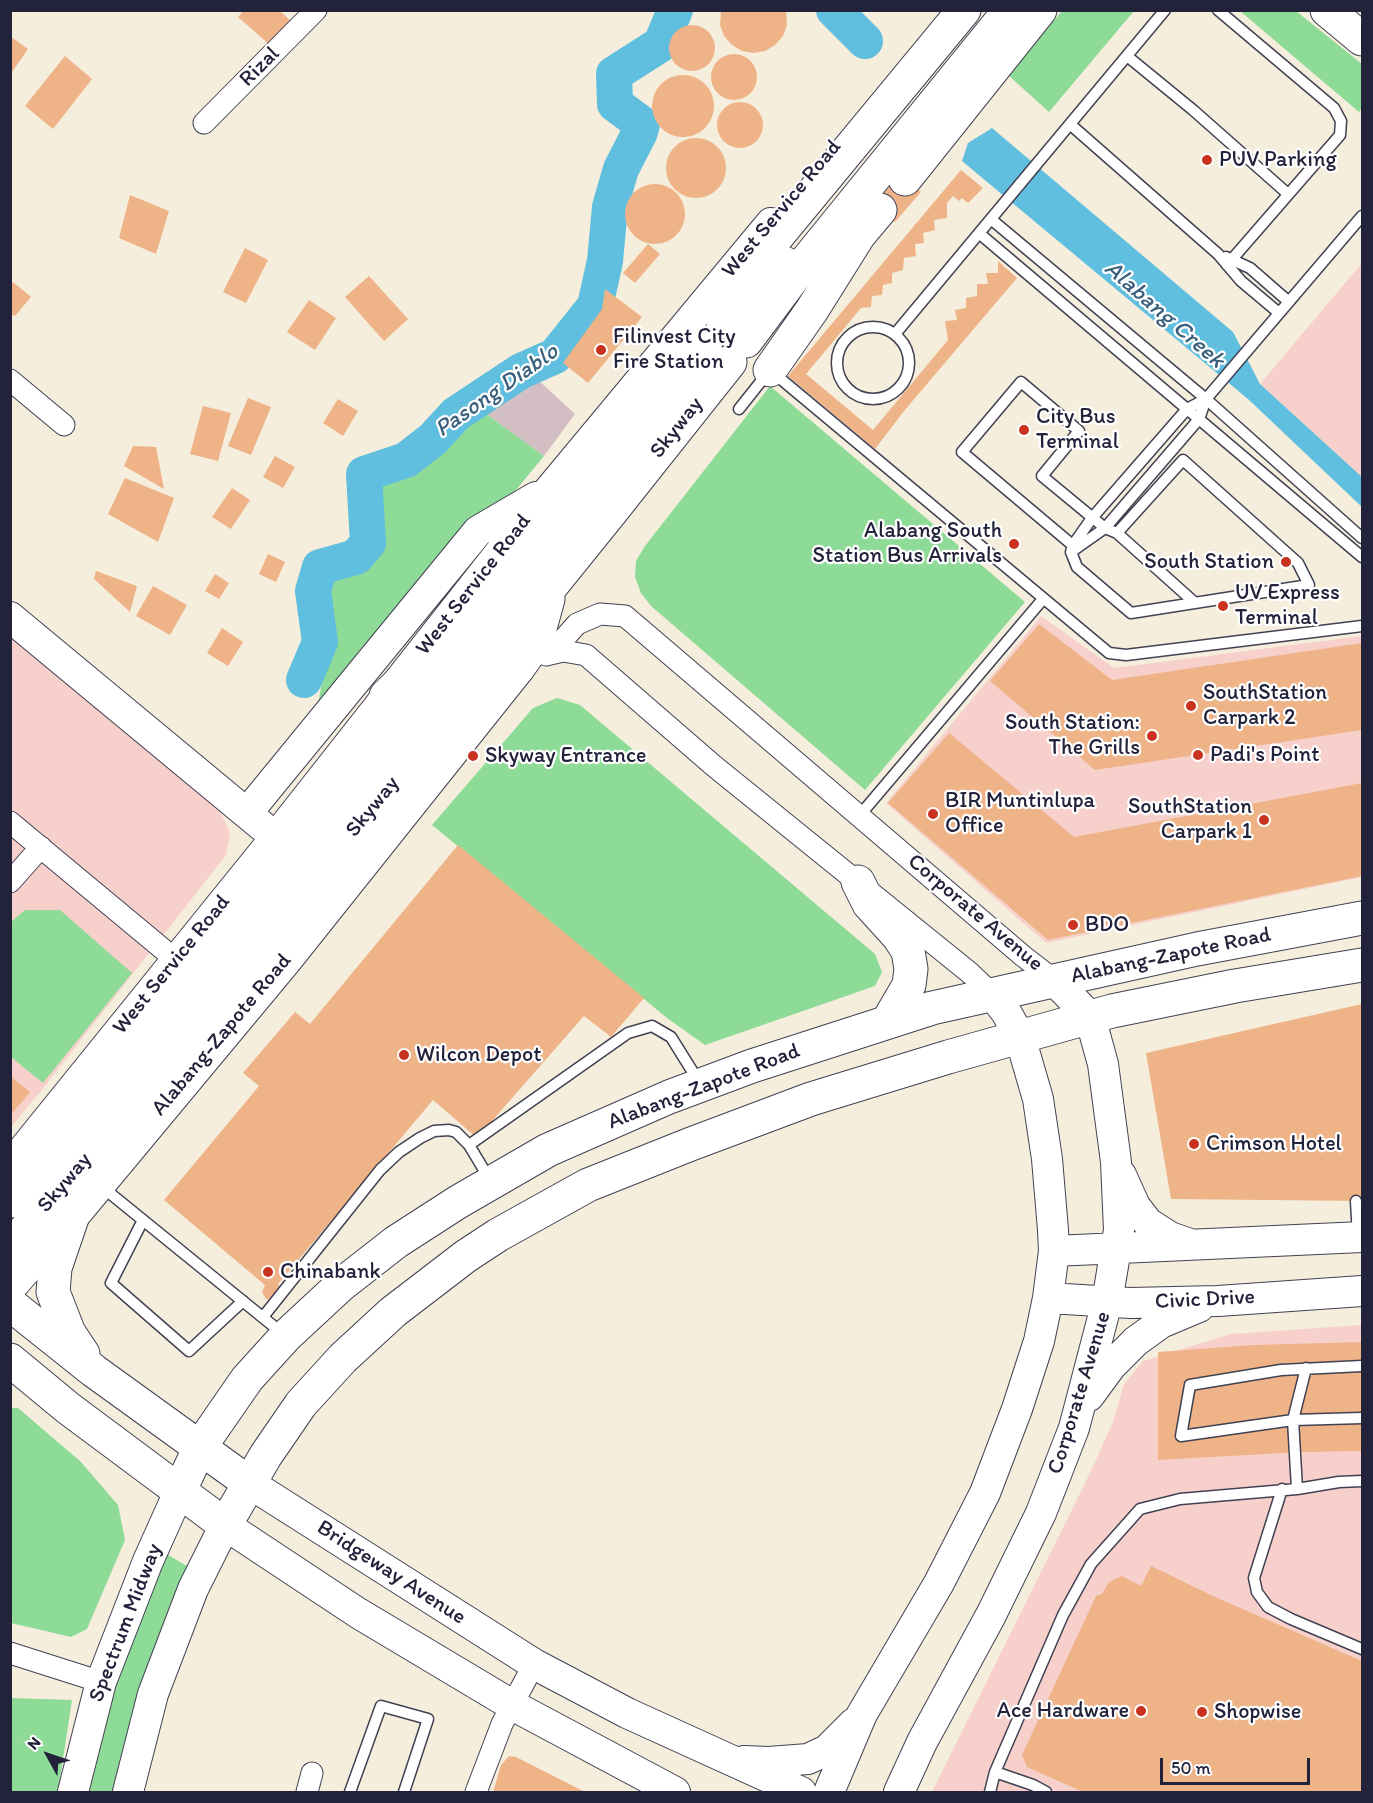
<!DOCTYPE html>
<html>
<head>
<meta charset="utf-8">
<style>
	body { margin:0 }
	#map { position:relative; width:1373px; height:1803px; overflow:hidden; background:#f5eedc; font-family:Itim,sans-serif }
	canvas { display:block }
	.frame { position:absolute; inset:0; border:12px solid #22223b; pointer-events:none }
	.north { position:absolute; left:18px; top:1725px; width:60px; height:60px; -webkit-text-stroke:4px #fff; paint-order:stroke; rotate:310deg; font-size:16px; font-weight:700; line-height:24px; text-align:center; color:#22223b }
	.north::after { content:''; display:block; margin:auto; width:21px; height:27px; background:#22223b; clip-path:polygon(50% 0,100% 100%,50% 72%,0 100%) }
	.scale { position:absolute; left:1160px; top:1758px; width:150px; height:27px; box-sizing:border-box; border:3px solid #22223b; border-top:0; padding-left:8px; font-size:18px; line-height:21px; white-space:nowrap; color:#22223b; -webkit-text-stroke:4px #fff; paint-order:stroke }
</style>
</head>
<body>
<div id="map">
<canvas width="1373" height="1803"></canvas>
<div class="frame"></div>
<div class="north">N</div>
<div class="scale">50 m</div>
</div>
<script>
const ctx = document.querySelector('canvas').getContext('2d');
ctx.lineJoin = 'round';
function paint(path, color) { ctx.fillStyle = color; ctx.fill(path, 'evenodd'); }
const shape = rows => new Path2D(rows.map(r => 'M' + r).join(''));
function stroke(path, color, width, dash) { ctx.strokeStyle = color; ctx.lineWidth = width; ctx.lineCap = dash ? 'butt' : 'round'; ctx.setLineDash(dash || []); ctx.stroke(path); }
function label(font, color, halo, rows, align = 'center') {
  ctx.font = font + ' Itim,sans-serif'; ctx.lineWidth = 4.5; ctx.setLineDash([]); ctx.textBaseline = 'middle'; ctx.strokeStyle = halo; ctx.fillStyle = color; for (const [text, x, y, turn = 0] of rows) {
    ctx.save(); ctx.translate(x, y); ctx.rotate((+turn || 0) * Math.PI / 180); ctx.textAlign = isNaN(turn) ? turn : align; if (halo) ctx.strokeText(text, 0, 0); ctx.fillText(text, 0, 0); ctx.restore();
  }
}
paint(shape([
	[1362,263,1362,477,1260,384],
	[1041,616,1114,668,1362,636,1362,877,1046,943,886,803],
	[11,634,220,811,230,833,226,855,45,1086,11,1127],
	[1362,1325,1362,1792,932,1792,1090,1473,1113,1422,1124,1384,1143,1361,1231,1334]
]), '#f7d0cc');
paint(shape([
	[536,378,575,414,544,456,478,408,507,391]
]), '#d2bec3');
paint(shape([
	[1062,11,1134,11,1049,112,1008,75],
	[1240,11,1296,11,1362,64,1362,108,1359,112],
	[770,386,1025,602,865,790,651,606,641,593,635,577,636,561,645,546],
	[478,408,544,456,315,734,239,798,317,710,328,648,320,578,362,560,378,541,369,476,414,465],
	[557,698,580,705,875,954,882,972,875,986,705,1045,667,1018,432,825,533,708],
	[25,910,60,910,132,973,43,1083,11,1057,11,922],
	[10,1408,18,1408,80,1461,118,1505,125,1540,87,1629,71,1637,11,1623],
	[165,1553,190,1568,116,1792,84,1792,102,1724,134,1623],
	[11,1698,72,1700,58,1792,11,1792]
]), '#8edb98');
paint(shape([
	[992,128,1233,332,1260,384,1362,477,1362,507,1248,399,962,161,968,143]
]), '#60bede');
stroke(shape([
	[834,10,865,41],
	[304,680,320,642,313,591,320,567,356,557,368,543,364,474,406,460,433,439,456,414,521,371,555,356,595,306,605,261,610,207,621,169,640,132,642,124,615,104,614,74,661,44,675,10]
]), '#60bede', 36);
paint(shape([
	[244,10,279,10,292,22,271,46,238,17],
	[721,10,786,10,787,25,783,36,775,45,765,51,753,53,742,51,732,45,724,36,720,25],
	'669 48a23 23 0 1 1 46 0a23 23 0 1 1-46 0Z',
	[10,36,28,49,10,75],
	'711 77a23 23 0 1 1 46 0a23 23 0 1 1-46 0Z',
	[65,56,92,79,53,129,25,106],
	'652 106a31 31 0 1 1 62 0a31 31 0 1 1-62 0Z',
	'717 125a23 23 0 1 1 46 0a23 23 0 1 1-46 0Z',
	'666 168a30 30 0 1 1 60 0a30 30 0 1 1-60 0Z',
	[894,169,921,192,895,222,868,200],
	[961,170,983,188,968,203,962,198,959,201,953,196,947,203,947,218,934,220,935,230,923,233,924,243,915,244,916,256,904,258,903,270,892,273,892,283,883,285,882,295,872,296,871,307,861,308,806,374,873,430,948,340,945,321,957,320,955,310,966,308,966,298,977,296,977,284,988,284,986,273,998,273,998,261,1017,278,904,411,875,449,788,376],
	'625 214a30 30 0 1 1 60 0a30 30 0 1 1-60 0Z',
	[130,195,169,211,156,254,119,238],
	[648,244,660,254,635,283,623,273],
	[245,248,268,260,246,303,223,292],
	[369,276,408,319,384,341,345,297],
	[13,282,31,297,15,316,10,313,10,285],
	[605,289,642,317,588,383,563,363,602,309],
	[309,300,336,318,315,350,287,332],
	[248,398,271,407,251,455,228,446],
	[338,399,358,411,343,436,323,423],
	[203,406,231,413,218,461,190,454],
	[133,446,156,447,164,489,124,466],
	[275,456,295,467,283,488,263,477],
	[125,478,174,498,158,542,108,514],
	[232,488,250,500,231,529,212,517],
	[268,554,285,562,276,582,259,574],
	[96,571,137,586,130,612,94,579],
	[215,574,229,583,219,599,205,591],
	[153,586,187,605,170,635,136,616],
	[1039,624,1112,680,1362,643,1362,730,1095,770,990,681],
	[222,628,243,642,228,666,207,653],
	[949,733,1074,837,1362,783,1362,876,1048,940,888,803],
	[458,845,644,998,611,1037,584,1016,477,1138,433,1100,278,1284,281,1289,271,1300,266,1299,262,1292,265,1285,164,1200,259,1086,243,1073,295,1012,310,1024],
	[1362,1004,1362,1201,1171,1199,1146,1053],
	[10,1076,30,1092,10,1116],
	[1362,1342,1362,1451,1303,1452,1158,1460,1158,1352,1254,1345],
	[1151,1566,1215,1597,1362,1661,1362,1792,1083,1792,1027,1767,1022,1755,1096,1596,1102,1594,1109,1582,1122,1576,1141,1586],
	[509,1756,516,1757,585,1792,493,1792,501,1765]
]), '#efb388');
const lane = shape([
	[1218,10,1334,108,1341,121,1340,135,1227,265],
	[1127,56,1193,110,1288,194],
	[1071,125,1218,254,1241,281,1279,313],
	[992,220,1206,399,1362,538],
	[980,234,1362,557],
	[1226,257,1250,268,1289,302],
	'837 363a36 36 0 1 1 72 0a36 36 0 1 1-72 0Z',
	[895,334,1165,10],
	[739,409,770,370,1109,653,1126,655,1362,626],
	[1076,548,962,452,1021,382,1079,431,1042,476,1105,528,1117,533],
	[1071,552,1105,528,1199,419,1206,399,1362,216],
	[1194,602,1117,533,1183,460,1298,563,1309,585,1131,613,1077,567,1071,552,1073,545,1092,518,1173,425,1187,409,1206,399],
	[860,815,1043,599],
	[469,1145,628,1033,652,1026,671,1037,699,1082],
	[101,1186,282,1333],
	[1356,1201,1358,1237],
	[143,1220,111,1283,189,1351,243,1301],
	[263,1317,380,1170,399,1152,420,1138,434,1131,449,1130,456,1132,469,1145,490,1180],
	[1362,1366,1281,1370,1190,1385,1181,1436,1293,1420,1362,1418],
	[1282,1489,1254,1578,1257,1592,1268,1607,1291,1619,1362,1649],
	[1297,1489,1293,1420,1306,1368],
	[995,1772,1033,1785,1046,1792],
	[350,1792,381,1706,428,1719,404,1792],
	[990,1792,995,1772,1063,1615,1091,1564,1140,1509,1180,1499,1297,1489,1339,1482,1362,1481]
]);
const street = shape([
	[204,123,316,10],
	[10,380,64,425],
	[551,653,577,624,600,614,625,616,1023,956,1054,980],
	[546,655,563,651,586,655,714,766,970,973,992,994],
	[10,822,176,960],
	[10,882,41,847],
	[10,1653,101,1682],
	[307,1792,312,1773],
	[476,1792,502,1724,534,1664]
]);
const secondary = shape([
	[10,617,262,826],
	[247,813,478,531,536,497],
	[10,1166,276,837,550,489,771,223],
	[1121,1175,1135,1206,1148,1223,1170,1237,1190,1244],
	[1054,1251,1362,1237],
	[1048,1298,1131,1303,1218,1301,1362,1291],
	[1089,1396,1111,1366,1136,1341,1161,1323,1199,1307],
	[249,1483,534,1664,627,1713,801,1792],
	[744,1761,769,1762,808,1759,827,1750,854,1723],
	[73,1792,101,1682,148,1561,179,1492],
	[128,1792,153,1694,193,1589,225,1525,358,1613,512,1705,675,1792],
	[829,1792,862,1714,939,1583,985,1493,1017,1409,1039,1341,1048,1298,1054,1251,1053,1230,1047,1159,1038,1099,1020,1037,1006,1012,992,994],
	[899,1792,922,1742,991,1615,1041,1513,1074,1428,1107,1302,1119,1230,1116,1162,1103,1064,1090,1017,1054,980]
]);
const primary = shape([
	[10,1286,73,1215,286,959,518,668]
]);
const highway = shape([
	[1327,10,1362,39],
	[905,179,1040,10],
	[747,282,770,245,964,10],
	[723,322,784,263],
	[746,341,799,270,1010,10],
	[770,370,812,310,859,235,880,210],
	[518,668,536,643,548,599],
	[386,696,437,647,449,633],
	[858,882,869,904,899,937,908,951,911,969,909,985,888,1021],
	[10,1201,130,1059,706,342],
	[73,1215,55,1268,53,1292,69,1333,83,1354],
	[10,1248,158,1073,611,512,730,362],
	[10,1304,94,1371,249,1483],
	[10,1360,68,1408,225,1525,266,1455,301,1404,343,1358,393,1312,466,1256,498,1235,588,1185,691,1144,811,1099,948,1057,1112,1011,1235,986,1362,965],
	[179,1492,200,1447,247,1379,286,1336,341,1285,396,1242,458,1202,548,1150,669,1097,752,1066,932,1008,1197,949,1362,918]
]);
stroke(lane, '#424153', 13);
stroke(street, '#424153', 23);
stroke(secondary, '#424153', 32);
stroke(primary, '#424153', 35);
stroke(highway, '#424153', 35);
stroke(lane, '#fff', 10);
stroke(street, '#fff', 21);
stroke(secondary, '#fff', 30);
stroke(primary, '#fff', 33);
stroke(highway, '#fff', 33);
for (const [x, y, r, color] of [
	[1207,160,6,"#c8321e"],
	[601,350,6,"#c8321e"],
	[1024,430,6,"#c8321e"],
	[1014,544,6,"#c8321e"],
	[1286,562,6,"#c8321e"],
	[1223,606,6,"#c8321e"],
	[1191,706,6,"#c8321e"],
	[1152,736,6,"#c8321e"],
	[1198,755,6,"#c8321e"],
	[473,756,6,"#c8321e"],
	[933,814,6,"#c8321e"],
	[1264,820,6,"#c8321e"],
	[1073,925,6,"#c8321e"],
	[404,1055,6,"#c8321e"],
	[1194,1144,6,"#c8321e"],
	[268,1272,6,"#c8321e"],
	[1141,1711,6,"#c8321e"],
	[1202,1712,6,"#c8321e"]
]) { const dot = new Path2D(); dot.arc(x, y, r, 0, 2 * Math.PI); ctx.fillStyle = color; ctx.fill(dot); stroke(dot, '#fff', 2); }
label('22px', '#22223b', '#fff', [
	["Rizal",260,67,-45],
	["West Service Road",782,209,-50],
	["Skyway",677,428,-52],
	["West Service Road",474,585,-52],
	["Skyway",373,807,-51],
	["Corporate Avenue",975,913,40],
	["Alabang-Zapote Road",1171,956,-12],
	["West Service Road",172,965,-51],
	["Alabang-Zapote Road",222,1035,-50],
	["Alabang-Zapote Road",704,1087,-21],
	["Skyway",65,1183,-50],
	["Civic Drive",1205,1300,-3],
	["Corporate Avenue",1080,1393,-73],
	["Bridgeway Avenue",391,1573,33],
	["Spectrum Midway",126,1623,-69]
]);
label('22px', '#22223b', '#fff', [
	["PUV Parking",1219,160],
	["Filinvest City",613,337],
	["Fire Station",613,362],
	["City Bus",1036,417],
	["Terminal",1036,442],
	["Alabang South",1002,531,"right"],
	["Station Bus Arrivals",1002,556,"right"],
	["South Station",1274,562,"right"],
	["UV Express",1235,593],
	["Terminal",1235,618],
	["SouthStation",1203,693],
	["Carpark 2",1203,718],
	["South Station:",1140,723,"right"],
	["The Grills",1140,748,"right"],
	["Padi's Point",1210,755],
	["Skyway Entrance",485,756],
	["BIR Muntinlupa",945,801],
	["Office",945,826],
	["SouthStation",1252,807,"right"],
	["Carpark 1",1252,832,"right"],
	["BDO",1085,925],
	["Wilcon Depot",416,1055],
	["Crimson Hotel",1206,1144],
	["Chinabank",280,1272],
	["Ace Hardware",1129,1711,"right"],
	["Shopwise",1214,1712]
], 'left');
label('italic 24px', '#3b607c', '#fff', [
	["Alabang Creek",1164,315,41],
	["Pasong Diablo",497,391,-35]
]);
</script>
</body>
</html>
